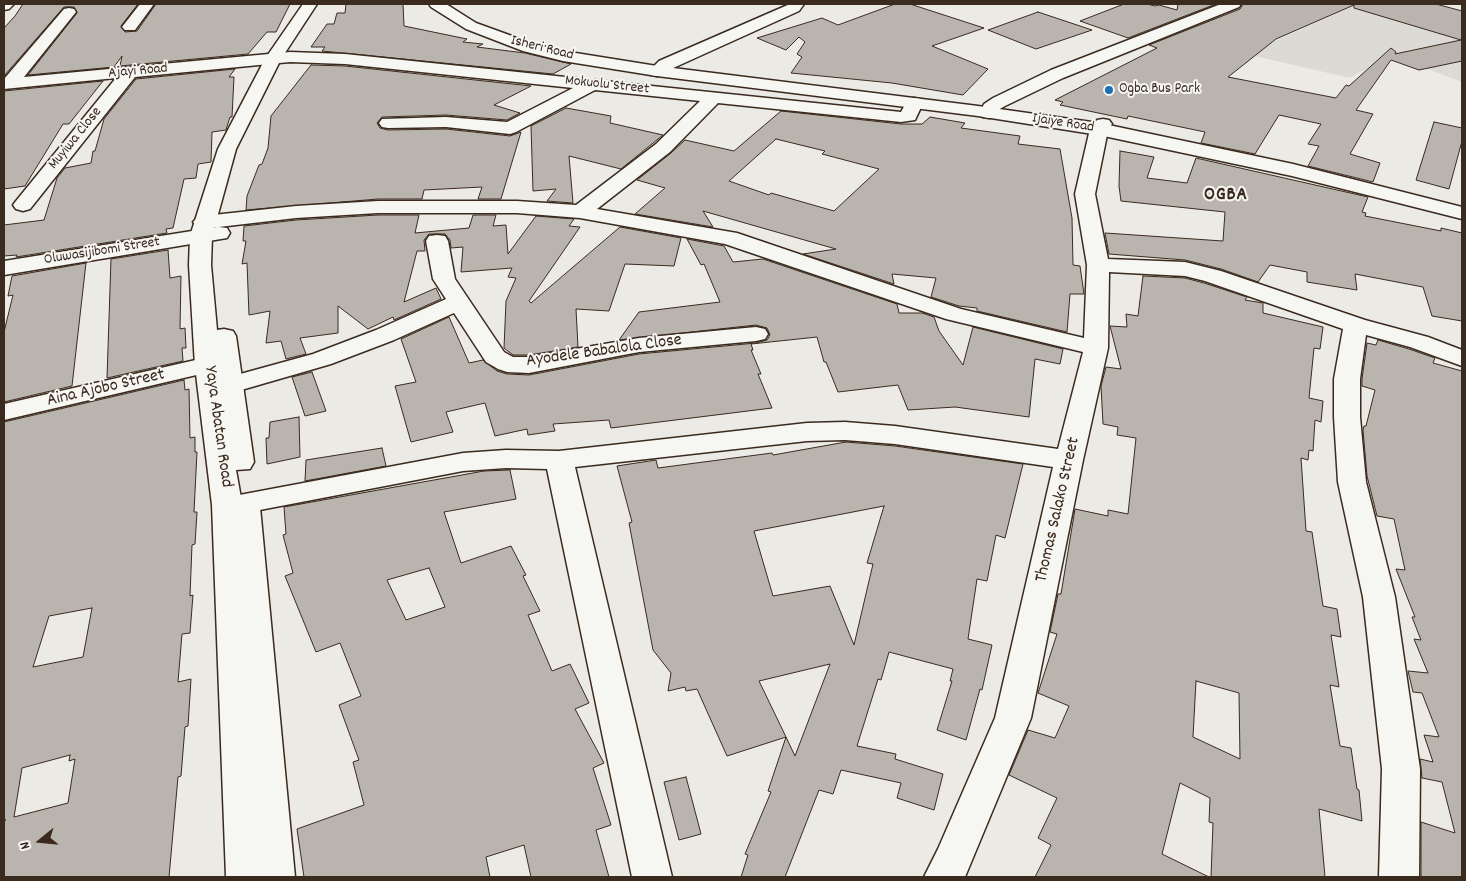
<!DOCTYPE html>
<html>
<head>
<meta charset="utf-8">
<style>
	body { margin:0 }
	#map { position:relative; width:1466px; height:881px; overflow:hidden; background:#ebeae5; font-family:Dekko,sans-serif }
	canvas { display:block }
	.frame { position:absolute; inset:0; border:5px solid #3b2a1e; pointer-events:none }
	.north { position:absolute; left:15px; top:816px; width:50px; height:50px; -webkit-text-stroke:4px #f6f6f2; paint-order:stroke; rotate:253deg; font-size:14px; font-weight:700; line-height:20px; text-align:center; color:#3b2a1e }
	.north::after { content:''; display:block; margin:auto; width:18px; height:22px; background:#3b2a1e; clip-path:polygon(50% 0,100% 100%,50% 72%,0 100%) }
</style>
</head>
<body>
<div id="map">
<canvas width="1466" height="881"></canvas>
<div class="frame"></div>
<div class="north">N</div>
</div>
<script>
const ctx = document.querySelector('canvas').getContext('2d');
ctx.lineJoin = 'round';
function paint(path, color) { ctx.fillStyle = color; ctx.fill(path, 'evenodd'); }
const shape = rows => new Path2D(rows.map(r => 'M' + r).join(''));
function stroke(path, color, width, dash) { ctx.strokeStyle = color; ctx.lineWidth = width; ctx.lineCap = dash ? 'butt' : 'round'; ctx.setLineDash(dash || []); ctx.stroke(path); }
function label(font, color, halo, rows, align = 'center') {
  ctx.font = font + ' Dekko,sans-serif'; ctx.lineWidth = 4; ctx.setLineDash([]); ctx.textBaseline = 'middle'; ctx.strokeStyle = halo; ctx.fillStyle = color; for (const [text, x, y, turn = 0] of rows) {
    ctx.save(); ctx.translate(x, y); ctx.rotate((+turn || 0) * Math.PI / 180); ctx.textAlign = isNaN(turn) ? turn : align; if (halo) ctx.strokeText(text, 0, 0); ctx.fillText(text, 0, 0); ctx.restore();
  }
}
paint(shape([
	[1358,4,1436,4,1462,11,1462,82,1391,55,1350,78,1246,54]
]), '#dcdad4');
const building = shape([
	[23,4,138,4,121,26,125,32,137,31,156,4,290,4,276,32,267,32,248,54,120,66,122,56,114,67,28,75,77,13,74,7,64,7,4,76,4,28,15,16,23,4],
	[346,4,403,4,404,26,467,39,463,42,483,44,477,47,525,53,571,64,553,74,322,51,325,47,311,47,327,24,334,24,337,13,345,13,346,4],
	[895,4,910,4,984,28,932,46,988,69,963,95,892,83,791,73,802,57,797,54,805,42,799,37,786,50,757,38,822,18,838,25,895,4],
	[1124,4,1147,4,1155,6,1159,5,1177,10,1178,4,1216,4,1128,38,1080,21,1124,4],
	[1243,4,1436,4,1462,11,1462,61,1419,70,1391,60,1356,110,1373,114,1350,154,1380,163,1373,182,1308,166,1319,146,1308,144,1321,124,1279,115,1255,154,1201,143,1205,132,1128,116,1127,119,1060,105,1063,102,1055,100,1157,48,1149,45,1240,9,1243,4],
	[1354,5,1354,8,1461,40,1395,54,1396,52,1391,48,1349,86,1346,85,1336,98,1228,77,1276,39,1354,5],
	[1038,12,1092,30,1036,49,988,30,1038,12],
	[311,65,345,66,531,86,494,105,520,113,507,120,446,115,382,117,377,123,380,128,388,130,446,129,510,136,521,132,501,199,478,199,482,187,424,190,422,199,378,199,246,210,247,196,259,165,262,164,268,148,271,116,311,65],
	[235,69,229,77,234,77,232,117,230,117,226,130,212,132,211,162,198,164,196,178,184,179,173,228,166,229,167,233,16,257,17,255,4,256,4,225,44,220,57,178,65,168,91,163,93,151,95,151,104,119,136,79,235,69],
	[103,81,69,124,63,124,25,186,4,189,4,91,103,81],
	[566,108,611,116,610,123,663,135,621,169,569,156,573,203,547,201,556,189,533,191,531,126,566,108],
	[781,111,901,124,922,124,930,117,965,123,961,128,1020,136,1018,144,1060,149,1072,218,1073,265,1080,266,1084,294,1070,294,1067,332,977,311,977,308,959,306,931,297,936,278,892,274,894,284,803,254,836,249,703,211,713,227,635,214,665,188,637,180,671,153,685,140,734,151,781,111],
	[776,139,825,151,822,154,879,169,834,211,771,193,769,195,729,181,776,139],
	[1434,122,1462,128,1462,141,1449,189,1416,180,1434,122],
	[1120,151,1154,157,1147,178,1187,183,1196,158,1368,197,1362,212,1366,213,1365,216,1441,231,1441,228,1462,233,1462,321,1432,316,1423,287,1355,274,1357,290,1307,282,1307,272,1270,265,1258,282,1221,269,1185,260,1109,254,1105,233,1223,241,1225,212,1121,201,1119,186,1120,151],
	[378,215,419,215,415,233,469,228,473,215,496,215,493,226,506,225,508,254,536,216,574,219,569,226,580,227,529,301,531,303,620,227,681,238,674,266,625,264,609,311,576,309,578,347,529,355,513,355,504,348,506,301,516,278,508,277,512,268,461,272,463,247,451,248,450,240,445,234,429,234,424,240,425,251,417,251,404,302,436,288,441,299,394,320,393,317,368,329,338,306,338,333,300,338,306,354,286,359,281,341,266,343,270,311,249,315,247,263,242,264,246,241,243,241,244,226,296,220,378,215],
	[687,239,724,246,733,262,763,259,897,304,899,313,922,313,934,317,939,331,963,365,973,327,1063,349,1060,364,1035,359,1029,417,955,407,908,410,898,385,838,392,826,362,824,362,817,337,751,344,753,350,751,350,761,374,758,374,772,408,611,428,609,420,553,424,555,431,528,435,527,429,495,436,485,403,446,412,453,432,411,442,395,386,416,382,401,339,449,317,469,363,483,360,497,371,507,374,529,375,639,354,756,343,767,340,770,335,767,328,756,325,619,340,639,312,720,302,704,264,701,265,687,239],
	[168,250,170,278,181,276,180,329,185,328,186,348,182,348,183,361,107,378,111,259,168,250],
	[86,263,72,386,4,402,4,332,13,295,8,296,12,276,86,263],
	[1143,276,1185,278,1204,283,1247,297,1245,300,1263,303,1263,313,1323,327,1320,349,1314,348,1309,398,1323,401,1321,422,1315,420,1313,451,1309,450,1308,460,1301,458,1306,531,1312,532,1323,606,1337,609,1341,637,1331,635,1339,687,1330,685,1340,746,1351,748,1357,789,1359,790,1362,821,1319,809,1325,877,1211,877,1213,823,1209,822,1210,798,1180,783,1162,854,1209,877,1035,877,1051,845,1038,838,1057,798,1009,775,1028,730,1055,738,1069,706,1038,693,1057,634,1050,632,1058,594,1061,594,1075,509,1108,516,1108,510,1128,514,1136,438,1117,435,1118,427,1103,424,1101,386,1106,367,1121,369,1110,326,1127,327,1126,314,1138,316,1143,276],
	[1196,681,1239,693,1240,759,1193,737,1196,681],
	[1378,340,1409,349,1435,358,1433,363,1462,371,1462,877,1421,877,1421,822,1455,833,1442,782,1422,778,1420,759,1433,762,1424,735,1439,737,1422,693,1413,692,1408,671,1428,673,1414,639,1421,640,1412,617,1415,617,1396,569,1405,570,1394,519,1377,516,1367,476,1363,430,1364,426,1366,426,1375,390,1362,386,1362,379,1367,343,1376,345,1378,340],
	[312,372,326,411,305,416,292,377,312,372],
	[184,380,185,390,189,389,190,438,195,437,195,452,197,452,194,512,197,512,195,544,192,545,190,596,193,595,190,633,182,634,178,682,191,679,188,726,185,727,181,776,178,777,169,877,4,877,4,820,6,820,4,819,4,422,184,380],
	[92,608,83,657,33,667,49,616,92,608],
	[70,755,69,761,75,759,68,803,14,817,22,768,70,755],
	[299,417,300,457,267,464,266,438,269,438,270,422,299,417],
	[846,442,895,446,1023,464,1005,538,996,535,987,581,977,579,968,639,992,645,982,690,980,689,966,740,937,730,952,681,950,681,953,669,889,652,881,680,878,679,857,746,896,754,895,759,943,774,934,810,897,798,901,783,841,770,833,794,819,790,785,877,741,877,748,855,745,854,771,792,768,791,786,737,795,756,830,664,759,681,786,737,727,756,697,689,686,691,685,687,668,691,671,673,653,650,629,523,632,522,617,466,656,460,658,468,772,453,773,455,846,442],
	[884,506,867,563,873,564,854,645,830,586,773,596,754,531,884,506],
	[382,448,386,466,305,481,306,460,382,448],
	[510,470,516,499,444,512,461,563,511,546,526,575,523,576,540,611,528,615,552,671,570,664,589,703,575,709,604,763,593,768,611,825,596,830,609,877,531,877,524,845,486,857,490,877,304,877,297,829,364,805,353,762,359,760,339,705,361,696,340,643,316,652,285,576,293,573,283,535,286,534,284,507,484,471,510,470],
	[429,568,445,607,406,620,387,580,429,568],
	[686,777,701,834,679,840,664,782,686,777]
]);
paint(building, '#bab4ae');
stroke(building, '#3b2a1e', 1);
const minor = shape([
	[4,4,14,4,9,9,4,10,4,4],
	[140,4,154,4,135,30,125,30,122,27,140,4],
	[790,4,804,4,799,11,671,69,663,75,657,76,651,75,649,71,659,61,790,4],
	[1221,4,1241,4,1239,7,1063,78,1005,106,998,110,995,117,989,118,983,117,980,113,984,104,993,98,1051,70,1221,4],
	[69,8,74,9,76,12,24,77,290,52,345,54,901,112,908,99,914,98,920,99,923,103,915,120,901,122,718,103,670,152,597,209,737,233,961,309,1084,338,1087,265,1075,194,1090,129,1097,120,1103,119,1109,120,1112,124,1108,130,1095,194,1108,259,1185,262,1221,271,1365,320,1428,337,1462,350,1462,366,1410,347,1366,335,1360,379,1360,417,1366,482,1395,597,1420,769,1419,877,1379,877,1382,769,1363,597,1338,482,1334,417,1334,379,1343,329,1205,281,1185,276,1109,272,1108,348,1083,460,1031,718,965,877,924,877,938,849,995,718,1053,467,895,444,845,440,807,441,575,467,672,877,632,877,547,469,506,468,463,471,244,513,234,510,229,503,234,496,463,453,506,450,559,451,807,423,845,422,895,426,1058,449,1083,352,946,319,725,244,580,218,517,213,378,213,296,218,219,227,227,228,230,233,227,238,4,275,4,261,217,227,204,228,197,226,193,222,197,218,204,216,296,206,378,201,517,201,576,205,656,144,700,101,595,90,516,132,510,134,446,127,388,128,382,127,379,123,382,119,446,117,507,122,573,88,345,64,290,62,135,77,30,209,23,211,16,209,13,205,16,201,116,78,4,89,4,79,64,9,69,8],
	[437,235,445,236,448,241,455,279,504,352,513,357,529,357,639,338,756,327,765,329,768,334,765,339,756,341,639,352,529,373,507,372,498,369,486,362,454,313,394,340,331,364,231,393,222,391,218,385,222,379,313,354,376,330,446,299,433,279,426,241,429,236,437,235],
	[226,353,235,356,239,361,235,366,4,420,4,404,226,353]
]);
const major = shape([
	[303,4,317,4,281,59,236,149,212,236,211,265,217,330,224,329,233,331,236,336,254,462,250,469,236,470,241,498,245,497,255,500,260,507,295,877,226,877,212,505,195,366,189,265,190,236,218,149,265,59,303,4],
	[429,4,446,4,476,23,534,44,563,51,657,66,978,106,1099,123,1293,164,1462,207,1462,219,1292,176,1099,135,978,116,657,76,563,61,523,51,466,29,431,7,429,4]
]);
stroke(minor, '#3b2a1e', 3);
stroke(major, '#3b2a1e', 3);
paint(minor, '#f6f6f2');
paint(major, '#f6f6f2');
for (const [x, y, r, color] of [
	[1109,90,5,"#1f6fb2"]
]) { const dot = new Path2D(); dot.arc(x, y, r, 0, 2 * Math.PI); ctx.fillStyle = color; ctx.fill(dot); stroke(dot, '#f6f6f2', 2); }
label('15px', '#3b2a1e', '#f6f6f2', [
	["Isheri Road",542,49,14],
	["Ajayi Road",138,72,-5],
	["Mokuolu Street",607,86,6],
	["Ijaiye Road",1063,124,9],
	["Muyiwa Close",76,139,-51],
	["Oluwasijibomi Street",102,252,-9]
]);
label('15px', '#3b2a1e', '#f6f6f2', [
	["Ogba Bus Park",1119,90]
], 'left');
label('18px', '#3b2a1e', '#f6f6f2', [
	["Ayodele Babalola Close",604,352,-8],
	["Aina Ajobo Street",106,389,-13],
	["Yaya Abatan Road",217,427,82],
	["Thomas Salako Street",1059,510,-77]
]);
ctx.letterSpacing = '1px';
label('bold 19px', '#3b2a1e', '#f6f6f2', [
	["OGBA",1226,196]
]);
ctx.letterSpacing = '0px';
</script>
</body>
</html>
